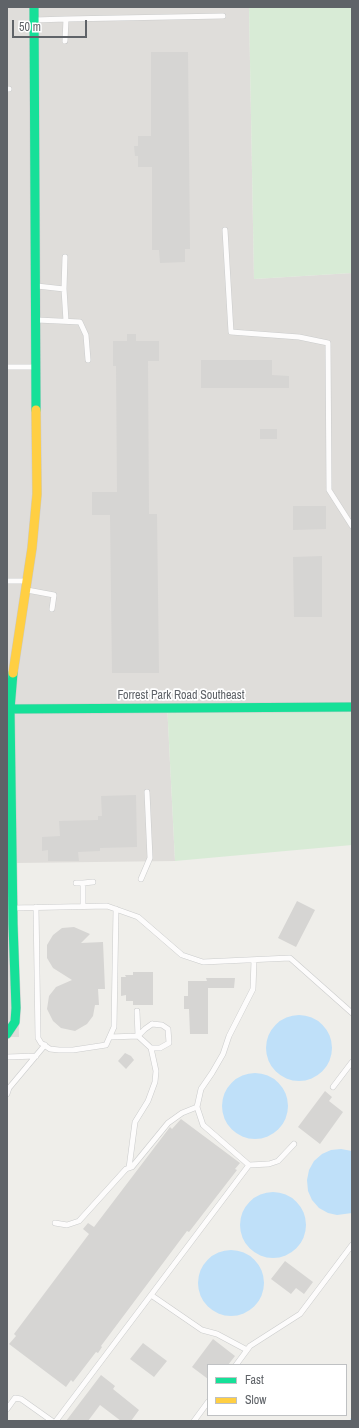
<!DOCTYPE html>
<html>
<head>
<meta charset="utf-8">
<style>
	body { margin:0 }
	#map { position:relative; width:359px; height:1428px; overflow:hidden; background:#efeeea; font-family:"Archivo Narrow",sans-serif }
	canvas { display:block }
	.frame { position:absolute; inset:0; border:8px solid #5f6368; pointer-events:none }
	.legend { position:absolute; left:207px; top:1364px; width:140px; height:52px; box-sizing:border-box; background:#fff; border:1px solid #bfc1c3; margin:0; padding:5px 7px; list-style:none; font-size:12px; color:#5f6368 }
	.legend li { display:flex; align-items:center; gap:8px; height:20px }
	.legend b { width:20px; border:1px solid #bfc1c3 }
	.scale { position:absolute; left:12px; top:20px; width:75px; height:18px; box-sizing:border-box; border:2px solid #5f6368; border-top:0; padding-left:5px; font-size:12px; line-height:14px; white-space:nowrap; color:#5f6368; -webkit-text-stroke:3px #fff; paint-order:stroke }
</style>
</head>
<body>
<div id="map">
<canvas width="359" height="1428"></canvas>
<div class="frame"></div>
<ul class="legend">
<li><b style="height:5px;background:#16e098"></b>Fast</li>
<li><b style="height:5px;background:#ffcf43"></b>Slow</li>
</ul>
<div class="scale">50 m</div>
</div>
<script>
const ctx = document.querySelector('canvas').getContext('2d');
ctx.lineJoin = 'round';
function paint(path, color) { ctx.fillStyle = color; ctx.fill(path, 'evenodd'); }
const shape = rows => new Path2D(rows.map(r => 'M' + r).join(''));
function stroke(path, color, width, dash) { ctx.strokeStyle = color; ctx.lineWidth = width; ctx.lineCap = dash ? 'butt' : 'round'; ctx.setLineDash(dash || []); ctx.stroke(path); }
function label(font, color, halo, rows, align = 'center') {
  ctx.font = font + ' "Archivo Narrow",sans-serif'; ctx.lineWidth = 3.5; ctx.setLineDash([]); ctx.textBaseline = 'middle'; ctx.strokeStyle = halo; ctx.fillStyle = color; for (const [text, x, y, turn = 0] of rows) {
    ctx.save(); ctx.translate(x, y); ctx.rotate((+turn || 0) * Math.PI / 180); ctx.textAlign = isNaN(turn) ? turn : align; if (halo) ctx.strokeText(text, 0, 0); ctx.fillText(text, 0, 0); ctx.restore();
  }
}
paint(shape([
	[7,7,249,7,254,279,352,273,352,710,167,703,175,861,16,863,19,1037,7,1037]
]), '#dfddda');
paint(shape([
	[249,7,352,7,352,273,254,279],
	[167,703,352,710,352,845,175,861]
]), '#d8ebd6');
paint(shape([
	'266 1048a33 33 0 1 1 66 0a33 33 0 1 1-66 0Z',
	'222 1106a33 33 0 1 1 66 0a33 33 0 1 1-66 0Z',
	[341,1149,352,1151,352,1213,337,1215,328,1213,319,1208,312,1200,308,1191,307,1180,309,1170,314,1161,322,1154,331,1150],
	'240 1225a33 33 0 1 1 66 0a33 33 0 1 1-66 0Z',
	'198 1283a33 33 0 1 1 66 0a33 33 0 1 1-66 0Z'
]), '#bfe0f9');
stroke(shape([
	[351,1421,352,1419]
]), '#bfe0f9', 3);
paint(shape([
	[151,52,188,52,190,249,185,249,185,262,160,263,159,250,152,250,152,167,138,167,138,156,135,156,134,146,138,146,138,136,151,136],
	[127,334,136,334,136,341,159,341,159,361,148,361,149,514,157,514,159,673,112,673,110,515,92,515,92,492,117,492,116,366,113,366,113,341,127,341],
	[201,360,272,360,272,375,289,376,289,388,201,388],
	[260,429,277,429,277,439,260,439],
	[293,506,326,506,326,529,293,530],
	[322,556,322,617,294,617,293,557],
	[136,795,137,847,100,848,100,851,78,852,79,861,48,861,48,850,42,851,42,837,60,836,59,821,98,820,98,816,102,816,101,796],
	[297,901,315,910,296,947,278,938],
	[74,927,90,934,81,943,103,942,105,989,98,989,99,1005,95,1005,93,1016,87,1024,75,1031,61,1028,53,1021,47,1009,49,996,56,987,72,980,53,968,47,958,47,945,53,935,62,928],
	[133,972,153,972,153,1005,133,1005,133,1001,126,1001,126,995,121,996,121,977,126,977,125,975,133,975],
	[206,978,235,978,234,988,208,988,208,1034,190,1034,189,1009,184,1009,184,996,188,996,188,981,207,981],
	[125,1053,131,1056,134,1060,126,1069,118,1061],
	[325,1091,332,1097,329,1101,343,1112,320,1144,298,1127],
	[181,1119,240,1163,235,1169,237,1170,189,1232,187,1231,101,1346,102,1347,98,1353,96,1352,73,1382,71,1380,66,1387,9,1344,16,1336,14,1334,89,1234,83,1229,88,1223,94,1227,170,1127,172,1129],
	[285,1261,313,1282,304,1294,296,1288,291,1294,271,1279],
	[213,1339,235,1356,228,1365,208,1365,208,1379,192,1367],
	[143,1343,167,1361,154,1377,130,1359],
	[101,1375,115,1386,113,1389,139,1410,131,1421,121,1421,100,1405,88,1421,66,1421]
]), '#d6d5d3');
const lane = shape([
	[66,19,223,16],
	[35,20,66,19,65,41],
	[7,89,9,89],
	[225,230,231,332,299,337,328,343,329,490,352,526],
	[37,286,64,289,65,257],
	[64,289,66,321],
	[37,320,80,322,86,335,88,360],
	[7,367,35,367],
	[7,581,26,581],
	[27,590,54,595,52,609],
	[141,879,150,858,147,792],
	[76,883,83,883,83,906],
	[83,883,93,882],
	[36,907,38,1038,41,1043,50,1049,59,1050,73,1050,106,1045,114,1027,116,909],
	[13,908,107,906,138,917,182,955,203,962,290,958,352,1013],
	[254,960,253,989,229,1036,223,1054,212,1073,201,1089,197,1107,203,1125,249,1165,269,1164,278,1161,294,1144],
	[152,1024,162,1025,168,1029,169,1043,160,1048,151,1048,138,1036,145,1029,152,1024],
	[110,1037,138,1036,137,1011],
	[7,1057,36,1056],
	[333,1087,352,1062],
	[7,1094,9,1088,45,1045],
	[129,1168,135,1122,148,1101,155,1082,156,1071,151,1048],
	[55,1223,67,1225,79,1221,126,1169,132,1167,168,1123,182,1113,197,1107],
	[151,1295,202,1330,217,1334,247,1350],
	[236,1365,250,1346,300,1314,352,1245],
	[7,1409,15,1398,21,1399,52,1421],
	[56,1421,249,1165],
	[194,1421,208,1402]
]);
const fast = shape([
	[34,7,36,410],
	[10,709,352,707],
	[7,1034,15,1022,16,1008,13,924,10,709,13,673]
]);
const slow = shape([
	[13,673,32,548,37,494,36,410]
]);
stroke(lane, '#cbcccc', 6);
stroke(fast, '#cacacb', 10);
stroke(slow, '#cacacb', 10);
stroke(lane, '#fdfcfc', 5);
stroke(fast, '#16e098', 9);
stroke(slow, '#ffcf43', 9);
label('12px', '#5f6368', '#fff', [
	["Forrest Park Road Southeast",181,696]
]);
</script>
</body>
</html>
